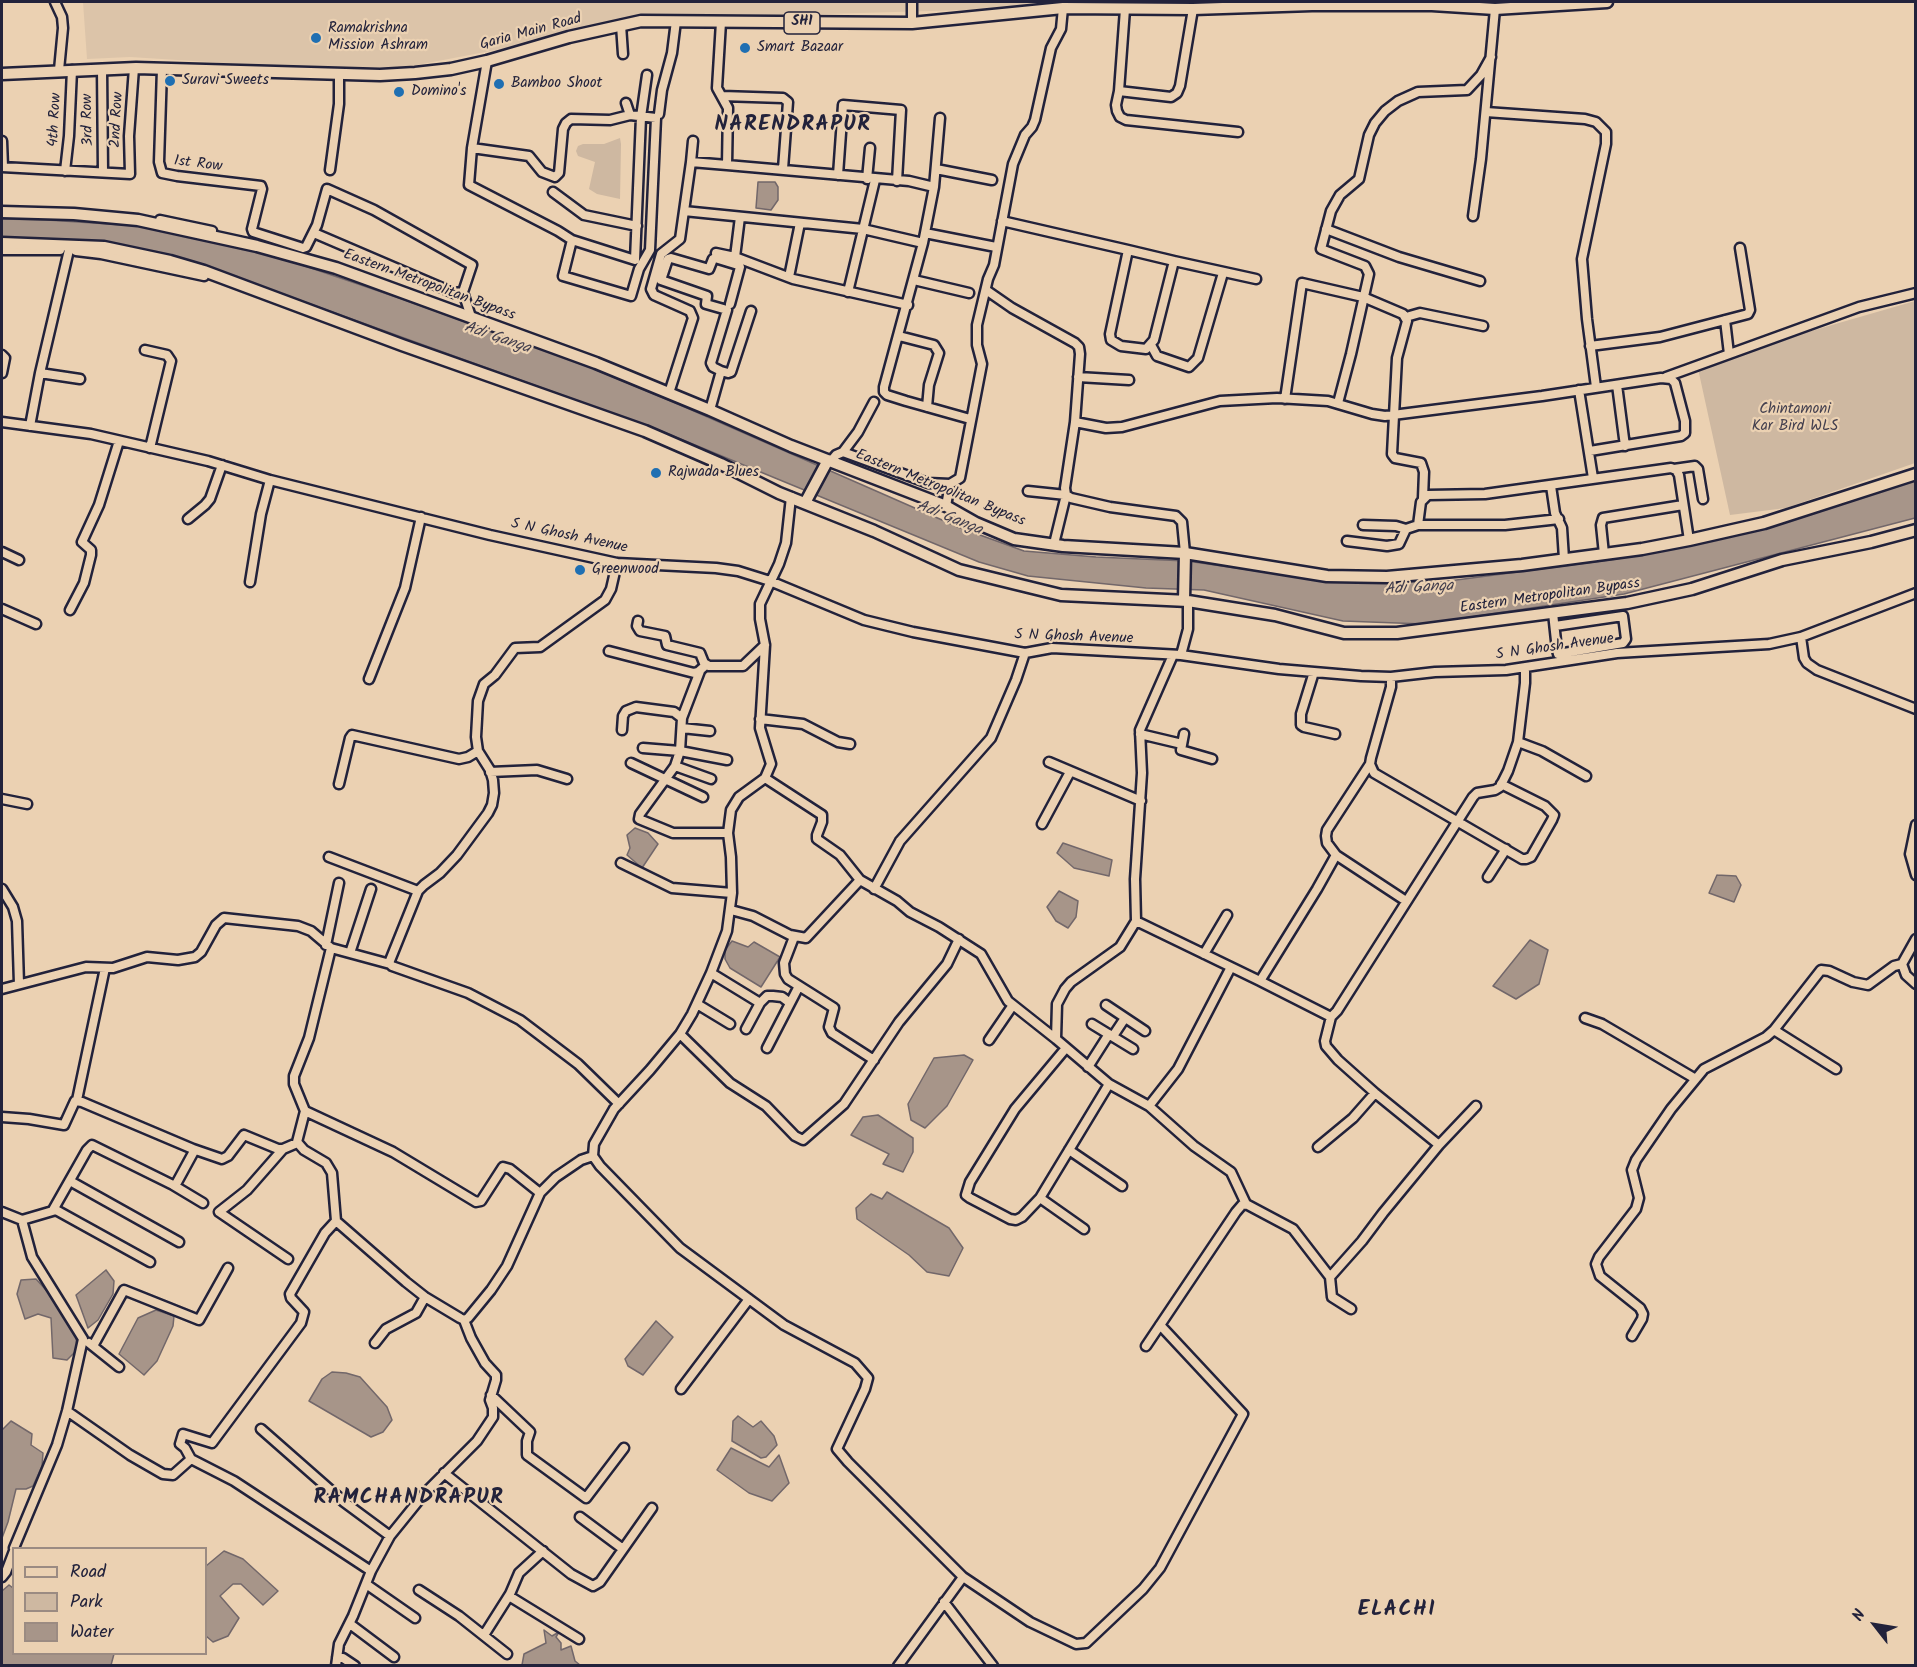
<!DOCTYPE html>
<html>
<head>
<meta charset="utf-8">
<style>
	body { margin:0 }
	#map { position:relative; width:1917px; height:1667px; overflow:hidden; background:#ebd1b2; font-family:Kalam,sans-serif }
	canvas { display:block }
	.frame { position:absolute; inset:0; border:3px solid #22223b; pointer-events:none }
	.legend { position:absolute; left:12px; top:1547px; width:195px; height:108px; box-sizing:border-box; background:#ebd1b2; border:2px solid #9b8b82; margin:0; padding:8px 10px; list-style:none; font-size:18px; color:#22223b }
	.legend li { display:flex; align-items:center; gap:12px; height:30px }
	.legend b { width:30px; border:2px solid #9b8b82 }
	.north { position:absolute; left:1845px; top:1595px; width:60px; height:60px; -webkit-text-stroke:4px #ebd1b2; paint-order:stroke; rotate:301deg; font-size:16px; font-weight:700; line-height:24px; text-align:center; color:#22223b }
	.north::after { content:''; display:block; margin:auto; width:21px; height:27px; background:#22223b; clip-path:polygon(50% 0,100% 100%,50% 72%,0 100%) }
</style>
</head>
<body>
<div id="map">
<canvas width="1917" height="1667"></canvas>
<div class="frame"></div>
<ul class="legend">
<li><b style="height:8px;background:#ebd1b2"></b>Road</li>
<li><b style="height:16px;background:#ceb8a1"></b>Park</li>
<li><b style="height:16px;background:#a79589"></b>Water</li>
</ul>
<div class="north">N</div>
</div>
<script>
const ctx = document.querySelector('canvas').getContext('2d');
ctx.lineJoin = 'round';
function paint(path, color) { ctx.fillStyle = color; ctx.fill(path, 'evenodd'); }
const shape = rows => new Path2D(rows.map(r => 'M' + r).join(''));
function stroke(path, color, width, dash) { ctx.strokeStyle = color; ctx.lineWidth = width; ctx.lineCap = dash ? 'butt' : 'round'; ctx.setLineDash(dash || []); ctx.stroke(path); }
function label(font, color, halo, rows, align = 'center') {
  ctx.font = font + ' Kalam,sans-serif'; ctx.lineWidth = 4.5; ctx.setLineDash([]); ctx.textBaseline = 'middle'; ctx.strokeStyle = halo; ctx.fillStyle = color; for (const [text, x, y, turn = 0] of rows) {
    ctx.save(); ctx.translate(x, y); ctx.rotate((+turn || 0) * Math.PI / 180); ctx.textAlign = isNaN(turn) ? turn : align; if (halo) ctx.strokeText(text, 0, 0); ctx.fillText(text, 0, 0); ctx.restore();
  }
}
paint(shape([
	[83,2,1055,2,1050,7,1000,9,685,18,575,31,517,46,401,68,273,66,130,57,87,59]
]), '#dcc4a9');
paint(shape([
	[620,138,621,144,620,199,597,194,589,189,595,162,578,156,576,151,578,146,583,144,604,144],
	[1915,301,1915,463,1786,508,1730,515,1697,364]
]), '#ceb8a1');
const water = shape([
	[758,182,775,182,778,187,778,200,771,210,756,208,758,182],
	[2,219,47,220,140,226,258,250,405,300,582,364,678,404,958,527,1024,551,1096,557,1187,561,1334,582,1441,582,1617,559,1774,526,1915,478,1915,518,1624,594,1424,624,1343,621,1204,590,1146,588,1028,576,979,562,661,431,230,275,127,247,64,239,2,238,2,219],
	[635,828,648,833,658,844,642,868,627,855,630,848,627,835,635,828],
	[1063,843,1112,860,1109,876,1074,868,1057,853,1063,843],
	[1717,875,1736,876,1741,885,1734,902,1709,893,1717,875],
	[1059,891,1078,901,1076,917,1068,928,1056,921,1047,907,1059,891],
	[1530,940,1548,950,1539,984,1516,999,1493,986,1530,940],
	[732,941,748,947,754,942,780,957,761,987,730,968,725,959,725,950,732,941],
	[964,1055,973,1060,947,1106,925,1128,911,1120,908,1104,934,1058,964,1055],
	[878,1115,913,1138,913,1152,903,1172,883,1164,889,1154,851,1135,863,1117,878,1115],
	[887,1192,949,1228,963,1248,949,1276,927,1272,909,1255,857,1219,856,1208,871,1194,882,1199,887,1192],
	[106,1270,114,1281,113,1294,98,1320,88,1328,76,1295,106,1270],
	[36,1279,55,1300,76,1336,77,1350,67,1360,53,1358,51,1318,38,1314,25,1319,17,1294,21,1280,36,1279],
	[156,1310,174,1316,173,1326,157,1361,144,1375,119,1354,138,1318,156,1310],
	[656,1321,673,1337,643,1375,628,1366,625,1359,656,1321],
	[332,1372,346,1373,360,1377,387,1407,392,1420,383,1432,371,1437,309,1401,322,1379,332,1372],
	[738,1416,753,1427,761,1421,774,1436,777,1445,766,1457,761,1458,732,1441,733,1421,738,1416],
	[11,1421,32,1434,31,1445,43,1453,42,1466,33,1486,26,1489,16,1489,8,1522,2,1538,2,1430,11,1421],
	[731,1448,769,1467,779,1455,789,1483,772,1501,749,1493,717,1470,731,1448],
	[224,1551,243,1559,278,1591,263,1605,241,1584,233,1584,220,1596,239,1618,228,1636,213,1642,206,1636,206,1566,224,1551],
	[9,1585,13,1588,14,1654,114,1654,111,1665,2,1665,2,1591,9,1585],
	[544,1630,552,1636,559,1632,556,1637,561,1643,561,1650,571,1646,575,1661,580,1665,522,1665,524,1654,546,1643,544,1630]
]);
paint(water, '#a79589');
stroke(water, '#72676a', 1.5);
const minor = shape([
	[55,2,62,17,63,28,59,70],
	[912,2,912,23],
	[1125,9,1119,91,1116,105,1117,111,1120,117,1126,120,1238,132],
	[721,22,717,88,728,108,727,165,909,181,934,187,923,243,863,229,684,211,691,162,727,165],
	[621,25,623,54],
	[102,69,103,172],
	[162,69,159,162,162,173,177,176,261,186,262,189,252,229,253,232,303,248,306,247,317,225,327,189,374,210,472,265,463,292,454,293,314,233],
	[1119,91,1171,97,1177,93,1180,86,1193,9],
	[722,96,783,98,788,102,783,169],
	[626,103,630,115,656,118,650,250,639,269,631,296,563,276,572,240,558,231,469,185,472,148,529,156,542,172,555,177,559,173,563,129,566,123,571,119,610,120,630,115],
	[1486,112,1585,119,1596,122,1606,132,1606,144,1582,259,1587,319,1596,387],
	[659,114,662,90,672,53,676,21],
	[2,141,3,167],
	[472,148,487,61],
	[691,162,693,141],
	[2,167,130,174,129,136,134,68],
	[936,169,992,180],
	[330,170,339,104,339,74],
	[65,171,69,136,72,70],
	[838,175,843,105,901,110,897,181],
	[867,179,870,148],
	[934,187,940,118],
	[553,192,584,215,637,226],
	[1473,216,1481,159,1495,9],
	[160,220,212,231],
	[1002,221,1128,250,1174,261,1154,340,1146,349,1121,346,1111,340,1110,334,1128,250],
	[1326,229,1399,257,1480,281],
	[925,233,996,247],
	[572,240,635,260,641,117,647,75],
	[923,243,884,387,884,392,887,395,906,401,970,419],
	[2,250,60,250],
	[76,251,101,254,204,276],
	[716,253,735,257,740,217],
	[735,257,793,279,908,305],
	[1174,261,1256,279],
	[789,277,800,223],
	[914,280,969,293],
	[986,290,1012,308,1075,343,1079,347,1080,354,1075,422,1065,488,1066,495,1071,498,1110,507,1176,516,1182,522,1185,553],
	[463,292,471,317],
	[848,292,875,180],
	[1406,317,1420,313,1483,326],
	[1725,320,1729,354],
	[899,336,934,345,939,353,929,385,927,407],
	[1151,345,1157,356,1189,367,1198,358,1223,273],
	[1590,346,1660,337,1748,314,1750,310,1740,248],
	[145,350,167,355,171,361,150,448],
	[2,355,5,358,2,373],
	[721,371,728,373,731,372,751,311],
	[40,373,80,379],
	[1078,377,1129,380],
	[1666,377,1859,307,1916,293],
	[1617,385,1625,446],
	[1579,390,1593,478],
	[669,393,693,318,690,311,654,295,651,289,661,254,680,239,684,211],
	[1285,399,1302,283,1363,297,1403,314,1407,321,1397,358,1392,454,1395,458,1421,463,1424,472,1423,498],
	[1338,403,1351,354,1369,274,1365,266,1321,249,1331,211,1340,195,1359,179,1369,135,1375,123,1385,111,1398,101,1418,92,1467,90,1481,75,1491,57],
	[710,410,721,371,713,367,711,363,727,310,706,304,707,296,661,280,668,259,671,258,709,269,713,259,715,258,738,265,740,267,730,304],
	[2,422,91,434,208,461,270,480,490,535,617,563,716,568,738,571,770,581,864,620,913,632,1025,653,1052,648,1181,655,1279,669,1361,676,1391,677,1435,672,1506,670,1617,653,1769,644,1801,637,1916,593],
	[1075,422,1106,428,1122,427,1220,401,1277,398,1328,401,1372,414,1385,416,1542,396,1661,378,1671,379,1675,383,1685,421,1685,433,1681,436,1590,451],
	[30,426,40,373,69,250],
	[843,452,858,432,874,402],
	[831,461,836,455,843,452,928,483,950,484,960,478,982,364,977,345,977,325,988,279,994,265,1013,164,1025,135,1032,127,1035,120,1051,48,1061,29,1063,8],
	[1674,469,1695,466,1698,469,1703,499],
	[1551,486,1555,513,1562,528,1564,559],
	[1028,491,1066,495,1054,544],
	[791,497,786,543,779,564,760,604,760,619,765,645,760,728,771,764,765,778,739,797,731,810,728,833,731,857,732,893,727,931,711,973,692,1014,680,1034,650,1070,614,1109,594,1144,593,1156,600,1166,680,1248,784,1325,855,1363,868,1378,865,1389,837,1449,848,1462,963,1577,1030,1622,1076,1644,1086,1643,1143,1589,1160,1568,1243,1414,1160,1325],
	[946,506,950,484],
	[188,519,205,505,210,499,222,465],
	[1363,525,1396,526,1406,529],
	[1418,525,1505,525,1559,519],
	[1347,541,1387,546,1399,544,1406,529,1418,525,1421,502,1428,495,1485,494,1671,468,1676,470,1679,475,1689,540],
	[2,552,19,560],
	[1604,554,1601,525,1603,518,1683,505],
	[617,563,611,589,605,600,540,647,515,648,495,675,484,684,478,701,476,737,478,751,490,770,493,780,494,793,492,805,488,813,457,855,440,873,424,885,418,891,389,963,392,966,468,993,520,1020,578,1064,619,1104],
	[250,582,261,514,270,480],
	[2,609,36,624],
	[70,610,84,583,91,555,91,550,82,542,99,505,119,441],
	[1553,613,1557,650,1558,654,1623,643,1626,639,1623,616,1555,626],
	[638,621,637,626,640,631,665,636,667,645,700,653,704,663,709,666,743,666,765,645],
	[1801,637,1804,658,1807,663,1817,670,1916,709],
	[609,651,694,673,698,672,706,665],
	[1173,655,1140,730,1142,773,1135,879,1136,921,1260,981,1317,889,1336,855,1327,843,1326,836,1327,830,1370,764],
	[1181,655,1188,629,1188,601],
	[1314,672,1301,714,1301,725,1304,727,1335,734],
	[1391,677,1391,687,1371,758,1370,764,1374,773,1522,859,1526,859,1531,857,1552,820,1554,815,1545,806,1501,784],
	[369,679,405,588,421,517],
	[682,718,700,671],
	[760,719,803,724,838,742,850,744],
	[682,728,710,731],
	[622,730,623,716,626,711,636,707,674,712,682,718,680,751,675,766,640,814,639,819,673,833,728,833],
	[1140,734,1182,744],
	[1184,734,1181,750,1212,759],
	[1518,742,1542,751,1586,776],
	[643,748,680,751,727,760],
	[1049,762,1141,801],
	[631,763,703,797],
	[675,766,711,779],
	[490,772,537,770,567,779],
	[339,784,350,738,352,735,459,759,468,757,478,751],
	[2,799,27,804],
	[1042,824,1070,772],
	[1916,825,1910,854,1916,875],
	[1336,855,1406,901],
	[329,857,418,891],
	[621,863,672,888,732,893],
	[1488,877,1506,849],
	[860,880,897,901,910,912,939,927,981,954,1008,1001,1056,1039,1057,1004,1065,989,1071,982,1120,947,1136,921],
	[2,889,13,907,17,921,19,984],
	[874,889,900,841,991,738,1016,680,1025,653],
	[731,910,753,916,790,935,806,938,860,880,840,855,817,839,817,835,822,822,822,815,765,778],
	[794,937,784,963,785,974,788,979,834,1008,829,1027,832,1033,874,1060],
	[1916,939,1902,964,1906,975,1916,984],
	[326,945,339,883],
	[331,948,309,1038,294,1076,294,1084,305,1111,297,1142,304,1150,326,1163,332,1173,336,1221,406,1282,425,1297,460,1318,464,1320,468,1318,491,1290,507,1266,540,1193,556,1177,581,1160,593,1156],
	[350,953,371,889],
	[1204,954,1227,915],
	[711,973,760,1003,767,996,773,996,782,997,790,1003],
	[1260,981,1331,1017],
	[2,989,86,967,113,968,147,957,178,960,195,957,201,952,216,925,224,918,298,926,311,931,331,948,390,964],
	[697,1004,730,1024],
	[1106,1005,1145,1031],
	[1585,1018,1602,1024,1694,1078],
	[1092,1024,1133,1049],
	[746,1029,760,1003],
	[1774,1030,1836,1069],
	[680,1034,730,1083,766,1106,795,1136,803,1140,844,1104,899,1022,947,964,959,939],
	[1113,1036,1125,1018],
	[1056,1039,1109,1084,1149,1106,1194,1146,1231,1172,1246,1204],
	[989,1040,1013,1005],
	[767,1048,799,986],
	[1066,1048,1015,1109,970,1182,966,1195,970,1198,1010,1219,1016,1220,1022,1217,1040,1198,1109,1084],
	[1088,1067,1109,1034],
	[77,1100,105,968],
	[1149,1106,1178,1069,1231,967],
	[305,1111,393,1152,476,1202,481,1201,503,1167,510,1169,540,1193],
	[2,1117,29,1119,64,1125,75,1101,82,1102,193,1149,193,1153,175,1186],
	[1439,1145,1375,1093,1338,1060,1326,1046,1325,1041,1331,1017,1337,1011,1473,797,1477,793,1495,790,1500,787,1508,771,1518,742,1525,683,1525,668],
	[1318,1147,1353,1118,1375,1093],
	[193,1149,222,1159,228,1156,244,1135,278,1149,283,1149,297,1143],
	[283,1149,247,1190,219,1212,288,1259],
	[1069,1150,1122,1186],
	[70,1181,179,1242],
	[1040,1198,1084,1229],
	[53,1210,87,1150,92,1145,173,1185,203,1203],
	[2,1212,22,1220,32,1257,83,1339,67,1411,57,1445,14,1548],
	[22,1220,56,1210,150,1262],
	[1330,1277,1362,1241,1383,1213,1439,1145,1476,1106],
	[1632,1336,1642,1319,1643,1314,1640,1308,1600,1276,1596,1264,1599,1257,1636,1209,1639,1198,1632,1170,1636,1160,1671,1109,1704,1069,1766,1037,1774,1030,1821,970,1829,971,1853,982,1868,985,1894,966,1902,964],
	[89,1343,119,1367],
	[375,1343,386,1329,416,1313,425,1297],
	[93,1346,124,1290,199,1320,228,1268],
	[1146,1346,1236,1212,1242,1205,1246,1204,1293,1229,1330,1277,1332,1297,1351,1309],
	[681,1389,749,1299],
	[491,1395,530,1432,527,1441,527,1455,586,1498,624,1448],
	[67,1411,130,1455,163,1474,173,1475,191,1459,185,1448,180,1444,183,1434,212,1443,301,1323,304,1312,291,1298,290,1294,325,1233,336,1221],
	[261,1429,344,1502,390,1536],
	[191,1459,234,1481,371,1571],
	[444,1473,571,1574,593,1586,600,1582,652,1508],
	[580,1517,623,1549],
	[2,1577,6,1572,14,1551],
	[366,1584,415,1618],
	[419,1590,459,1616,507,1654],
	[509,1596,579,1639],
	[944,1602,993,1666],
	[350,1624,394,1657],
	[484,1635,510,1594,519,1573,543,1551],
	[337,1658,343,1658,355,1666],
	[336,1666,339,1644,353,1616,371,1571,390,1536,424,1494,477,1441,493,1417,493,1408,490,1400,496,1380,496,1375,485,1363,471,1338,464,1320],
	[898,1666,963,1577]
]);
const major = shape([
	[2,74,136,68,380,75,415,73,451,69,487,61,569,37,641,21,912,23,1063,8,1193,9,1312,5,1432,5,1495,9,1607,2],
	[2,212,74,214,138,220,257,246,336,268,596,363,710,410,791,446,946,506,976,523,1014,539,1063,546,1185,553,1327,576,1387,577,1522,565,1642,549,1689,540,1764,523,1916,474],
	[2,243,104,247,170,261,204,271,402,345,645,431,721,464,779,493,874,531,959,570,1061,595,1188,601,1275,615,1344,633,1397,633,1627,603,1692,589,1782,560,1871,542,1916,530],
	[805,503,828,460],
	[1184,600,1185,553]
]);
stroke(minor, '#22223b', 13);
stroke(major, '#22223b', 15);
stroke(minor, '#ebd1b2', 8);
stroke(major, '#ebd1b2', 10);
for (const [x, y, r, color] of [
	[316,38,6,"#1f6fb2"],
	[745,48,6,"#1f6fb2"],
	[170,81,6,"#1f6fb2"],
	[499,84,6,"#1f6fb2"],
	[399,92,6,"#1f6fb2"],
	[656,473,6,"#1f6fb2"],
	[580,570,6,"#1f6fb2"]
]) { const dot = new Path2D(); dot.arc(x, y, r, 0, 2 * Math.PI); ctx.fillStyle = color; ctx.fill(dot); stroke(dot, '#ebd1b2', 2); }
for (const [x, y, w] of [
	[802,23,36]
]) { const box = new Path2D(); box.roundRect(x - w / 2, y - 11, w, 22, 4.5); ctx.fillStyle = '#ebd1b2'; ctx.fill(box); stroke(box, '#22223b', 1.5); }
label('bold 14px', '#22223b', null, [
	["SH1",802,23]
]);
label('15px', '#22223b', '#ebd1b2', [
	["Ramakrishna",328,29],
	["Mission Ashram",328,46],
	["Smart Bazaar",757,48],
	["Suravi Sweets",182,81],
	["Bamboo Shoot",511,84],
	["Domino's",411,92],
	["Rajwada Blues",668,473],
	["Greenwood",592,570]
], 'left');
label('15px', '#22223b', '#ebd1b2', [
	["Garia Main Road",531,33,-15],
	["4th Row",56,120,-87],
	["3rd Row",89,120,-91],
	["2nd Row",118,120,-87],
	["1st Row",198,165,7],
	["Eastern Metropolitan Bypass",429,286,20],
	["Eastern Metropolitan Bypass",940,489,22],
	["S N Ghosh Avenue",569,537,12],
	["Eastern Metropolitan Bypass",1550,597,-8],
	["S N Ghosh Avenue",1074,638,2],
	["S N Ghosh Avenue",1555,648,-8]
]);
label('15px', '#44404f', '#ebd1b2', [
	["Chintamoni",1795,410],
	["Kar Bird WLS",1795,427]
]);
label('italic 16px', '#433f4e', '#ebd1b2', [
	["Adi Ganga",497,339,19],
	["Adi Ganga",949,519,22],
	["Adi Ganga",1419,589,-3]
]);
ctx.letterSpacing = '1.5px';
label('bold 21px', '#22223b', '#ebd1b2', [
	["NARENDRAPUR",793,126],
	["RAMCHANDRAPUR",409,1499],
	["ELACHI",1397,1611]
]);
ctx.letterSpacing = '0px';
</script>
</body>
</html>
